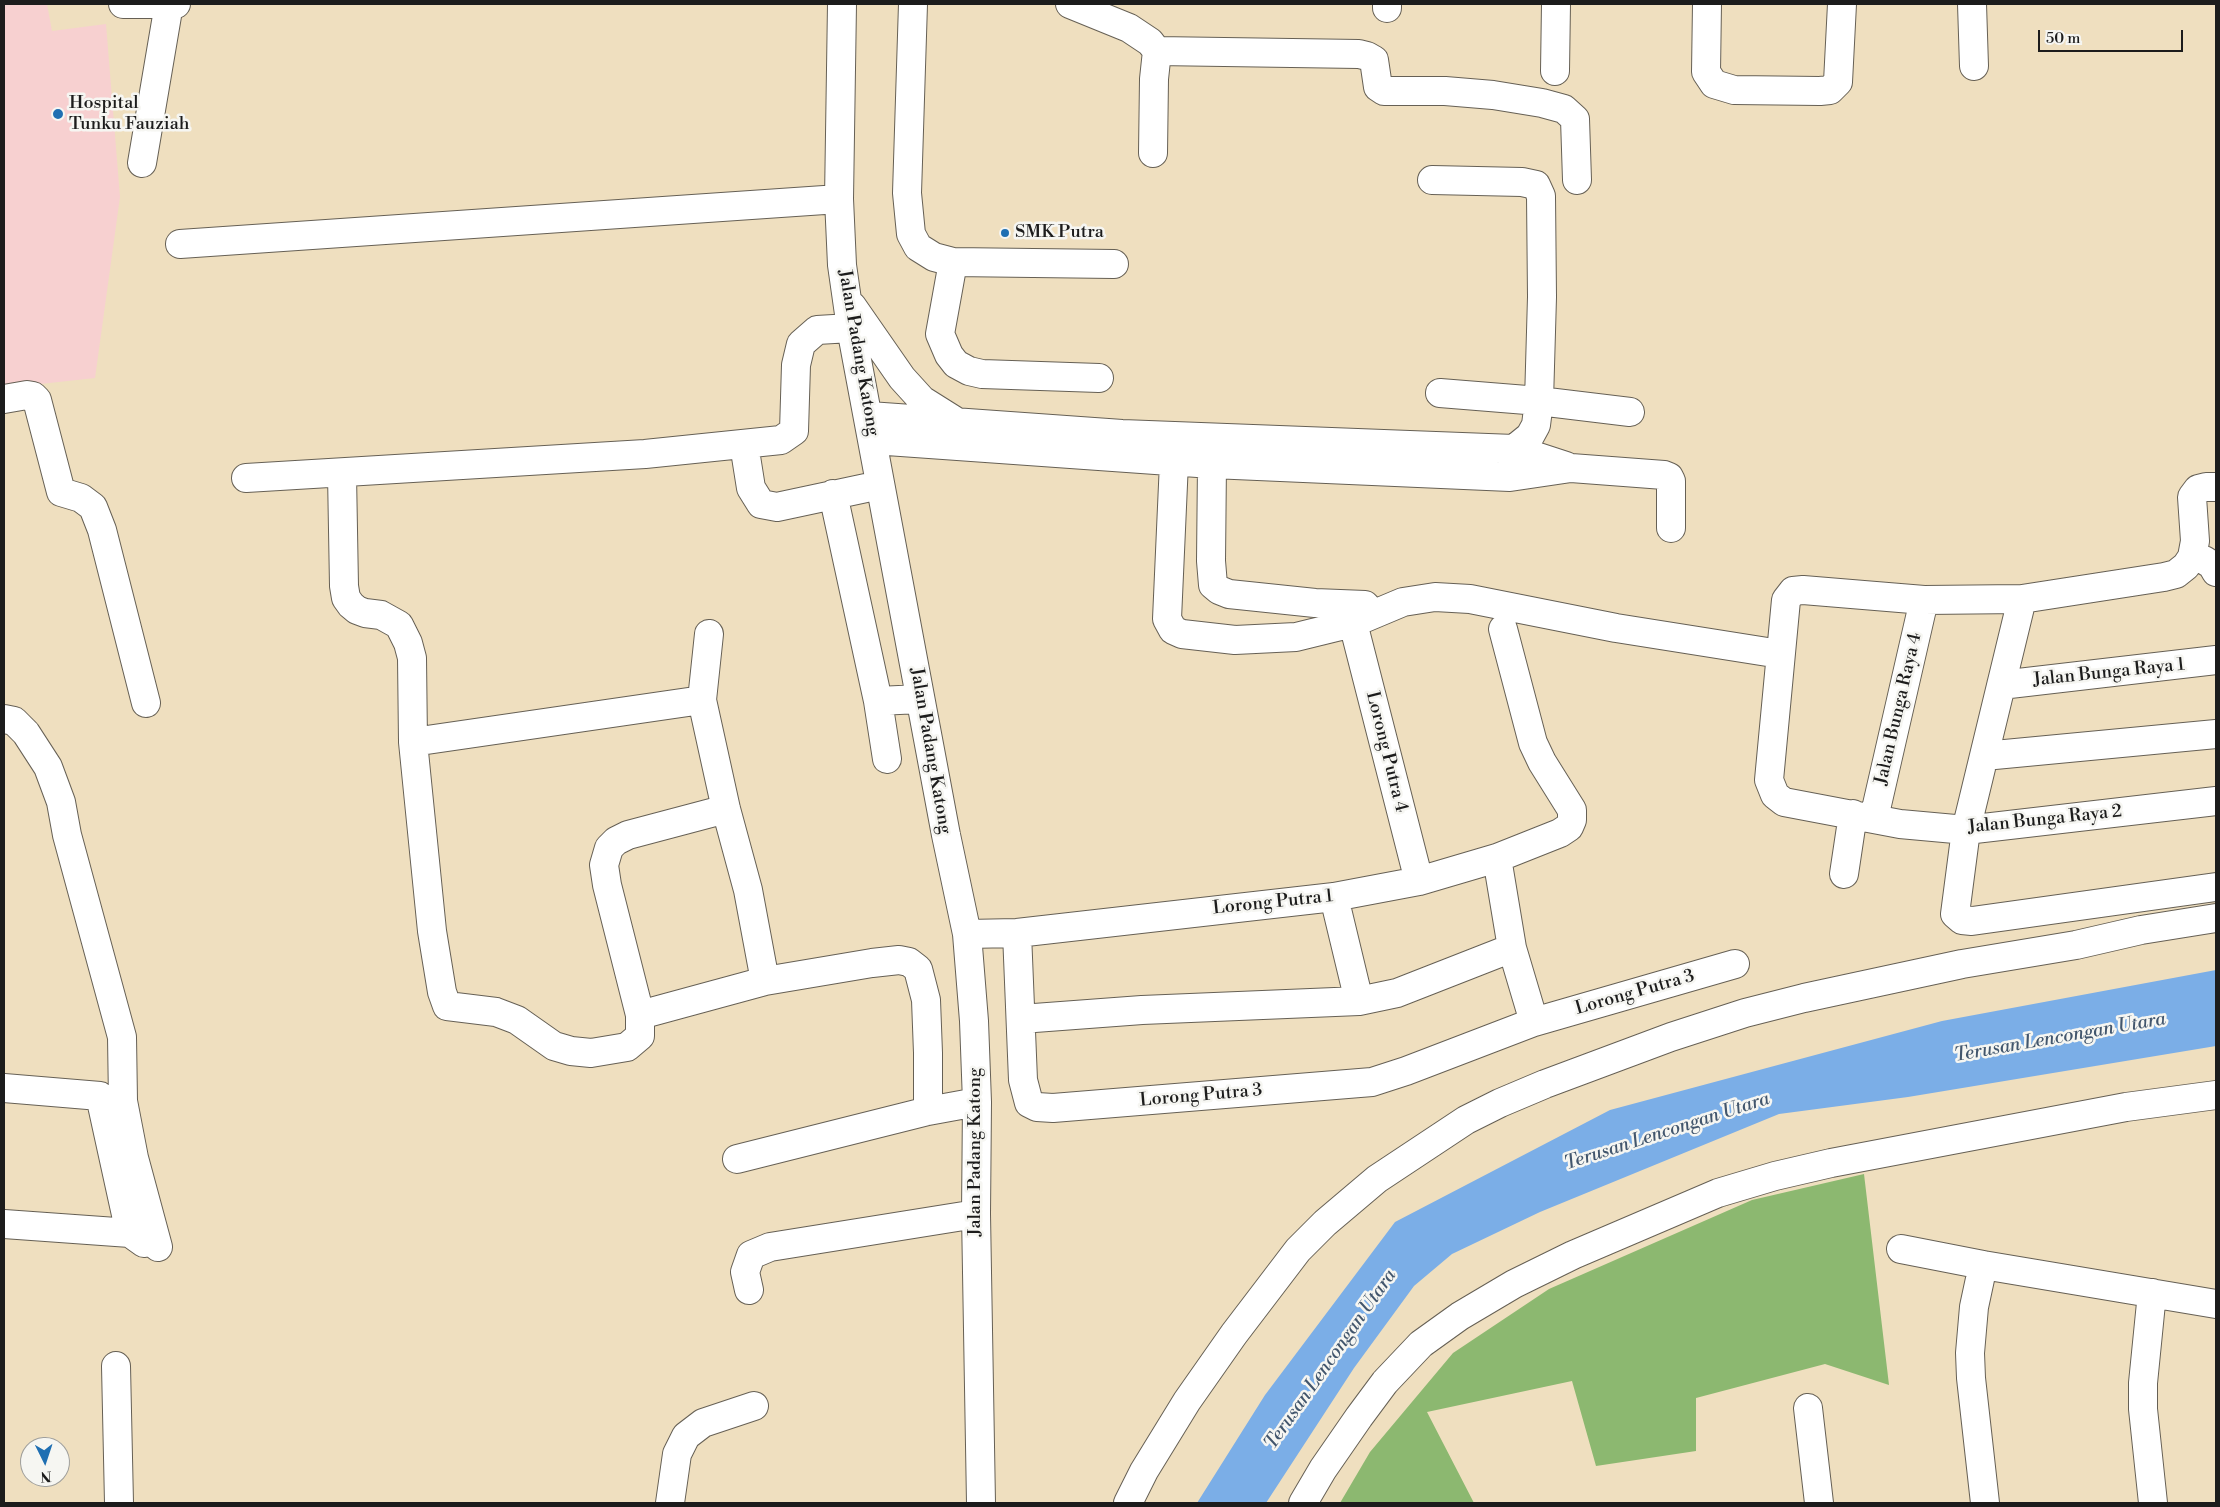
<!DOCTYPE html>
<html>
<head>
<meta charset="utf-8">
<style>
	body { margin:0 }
	#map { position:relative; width:2220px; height:1507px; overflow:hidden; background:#efdfbf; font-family:"Libre Bodoni",serif }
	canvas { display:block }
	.frame { position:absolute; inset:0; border:5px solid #1c1c1c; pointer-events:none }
	.north { position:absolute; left:20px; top:1437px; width:50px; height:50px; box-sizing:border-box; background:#f6f6f2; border:1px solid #9f9f9c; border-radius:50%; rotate:176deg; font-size:14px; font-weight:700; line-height:20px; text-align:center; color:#1c1c1c }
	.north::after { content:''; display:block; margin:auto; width:18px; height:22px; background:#1f6fb2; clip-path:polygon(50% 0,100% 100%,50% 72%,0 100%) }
	.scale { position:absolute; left:2038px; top:30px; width:145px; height:22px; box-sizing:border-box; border:2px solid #1c1c1c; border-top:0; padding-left:6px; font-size:15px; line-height:18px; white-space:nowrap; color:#1c1c1c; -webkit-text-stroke:4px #f6f6f2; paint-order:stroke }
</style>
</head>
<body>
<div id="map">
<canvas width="2220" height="1507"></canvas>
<div class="frame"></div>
<div class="north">N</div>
<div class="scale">50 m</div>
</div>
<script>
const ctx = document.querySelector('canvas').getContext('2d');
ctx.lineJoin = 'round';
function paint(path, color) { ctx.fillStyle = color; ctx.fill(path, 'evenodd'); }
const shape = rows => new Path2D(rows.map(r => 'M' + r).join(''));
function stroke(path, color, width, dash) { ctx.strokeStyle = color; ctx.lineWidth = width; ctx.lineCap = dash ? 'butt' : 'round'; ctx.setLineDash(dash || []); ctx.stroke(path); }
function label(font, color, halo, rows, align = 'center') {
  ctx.font = font + ' "Libre Bodoni",serif'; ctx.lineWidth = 5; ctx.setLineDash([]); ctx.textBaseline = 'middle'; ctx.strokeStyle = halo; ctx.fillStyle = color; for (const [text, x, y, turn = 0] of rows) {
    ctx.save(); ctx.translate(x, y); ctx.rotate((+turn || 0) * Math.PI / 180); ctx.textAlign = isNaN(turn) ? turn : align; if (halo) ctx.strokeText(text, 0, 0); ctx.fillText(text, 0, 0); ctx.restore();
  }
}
paint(shape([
	[4,4,47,4,52,31,106,24,120,197,95,378,4,388]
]), '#f7d0d0');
paint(shape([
	[1864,1174,1889,1385,1825,1364,1696,1398,1696,1451,1596,1466,1572,1381,1427,1412,1474,1503,1340,1503,1370,1452,1453,1353,1549,1289,1752,1200]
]), '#8cb870');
paint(shape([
	[2216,970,2216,1046,1908,1097,1779,1114,1540,1212,1452,1254,1414,1286,1354,1368,1266,1503,1197,1503,1265,1395,1395,1222,1610,1110,1942,1021]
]), '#7baee7');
const minor = shape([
	[123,4,176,4],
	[842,4,839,199,842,265,851,328,946,835,967,934,974,1021,977,1102,976,1214,981,1503],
	[913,4,907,193,911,234,918,247,934,257,953,262,1114,264],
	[1070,4,1129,28,1150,42,1157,51,1154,79,1153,153],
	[1707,4,1706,72,1714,84,1734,90,1820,91,1830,90,1838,82,1842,4],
	[1972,4,1974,66],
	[1387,8,1387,4],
	[1157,51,1359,54,1367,56,1374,60,1378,87,1384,91,1445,91,1493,95,1542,103,1564,109,1575,119,1577,180],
	[1555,71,1556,4],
	[142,163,169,4],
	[1432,180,1522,182,1536,185,1541,196,1542,297,1539,401,1536,425,1530,436,1514,449,1512,463],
	[180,244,839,199],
	[953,262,940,334,949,355,956,364,969,371,982,374,1099,378],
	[852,306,902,378,922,400,957,422],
	[1440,393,1539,401,1630,412],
	[4,399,27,395,33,396,37,400,61,492,81,498,93,507,102,530,146,703],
	[869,416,1122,434,1514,449,1566,466],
	[873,440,1212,464,1510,477,1571,468,1664,475,1669,477,1671,481,1671,528],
	[744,444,751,488,761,504,777,507,880,485],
	[1174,462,1167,619,1173,630,1182,634,1235,640,1296,637,1353,623,1403,602,1435,597,1470,599,1616,628,1780,654],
	[1212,464,1211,561,1213,585,1219,590,1229,594,1315,603,1365,605,1373,614],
	[342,474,344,586,346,598,351,605,357,610,365,613,381,615,399,625,408,643,412,658,413,742,432,931,442,992,447,1006,496,1012,517,1020,554,1046,571,1051,591,1053,627,1047,640,1036,640,1015],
	[246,478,645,454,781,440,794,431,796,365,801,344,817,330,851,328],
	[2216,487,2206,487,2198,489,2192,497,2195,541,2192,557,2186,566,2176,574,2164,577,2022,599,1924,600,1803,590,1793,591,1786,600,1769,780,1775,795,1784,802,1900,824,1966,830,2216,801],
	[833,494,878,701,920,699],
	[2192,557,2204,560,2212,565,2216,572],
	[2022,599,1966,830,1955,914,1962,920,1972,921,2216,887],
	[1353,623,1419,881],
	[709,634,702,700,726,809,748,890,765,981],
	[2001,685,2216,660],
	[878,701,887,759],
	[4,719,14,721,26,733,48,767,61,802,67,835,122,1037,123,1101,134,1158,158,1247],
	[413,742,702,700],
	[1984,756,2216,734],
	[726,809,628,835,616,841,609,848,604,865,607,885,640,1015,765,981,872,963,899,960,909,962,918,969,926,1000,928,1053,928,1111],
	[1874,818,1924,600],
	[1844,874,1853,814],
	[1334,897,1359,1001],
	[1017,933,1023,1080,1029,1103,1037,1107,1053,1108,1372,1082,1406,1071,1534,1022,1512,948,1497,858],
	[967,934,1017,933,1334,897,1419,881,1497,858,1560,833,1569,827,1572,820,1572,810,1542,762,1533,743,1503,629],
	[1021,1019,1142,1010,1359,1001,1397,993,1512,948],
	[1534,1022,1735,964],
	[4,1088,100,1096,130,1233],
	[737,1159,928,1111,977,1102],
	[4,1224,130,1233,144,1243],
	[1901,1249,1983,1265,2216,1304],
	[1983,1265,1974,1307,1970,1353,1971,1378,1985,1503],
	[749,1290,745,1272,751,1255,770,1247,976,1214],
	[2152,1293,2143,1383,2143,1409,2153,1503],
	[116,1366,119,1503],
	[1808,1408,1819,1503],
	[670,1503,677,1454,686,1436,703,1423,754,1406],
	[1128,1503,1144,1471,1187,1401,1234,1334,1298,1250,1325,1223,1377,1179,1466,1120,1500,1103,1545,1084,1671,1037,1745,1013,1804,998,1962,964,2076,945,2141,930,2216,918],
	[1303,1503,1323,1469,1359,1417,1385,1382,1421,1344,1460,1316,1514,1284,1573,1255,1718,1193,1775,1176,1831,1163,2126,1107,2216,1095]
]);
stroke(minor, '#666055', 30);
stroke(minor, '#fff', 28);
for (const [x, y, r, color] of [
	[58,114,6,"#1f6fb2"],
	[1005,233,5,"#1f6fb2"]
]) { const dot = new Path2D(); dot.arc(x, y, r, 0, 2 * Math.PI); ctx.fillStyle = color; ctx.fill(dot); stroke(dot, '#f6f6f2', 2); }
label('18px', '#1c1c1c', '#f6f6f2', [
	["Hospital",69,104],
	["Tunku Fauziah",69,125],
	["SMK Putra",1015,233]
], 'left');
label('18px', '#1c1c1c', '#f6f6f2', [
	["Jalan Padang Katong",858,353,80],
	["Jalan Bunga Raya 1",2109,673,-6],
	["Jalan Bunga Raya 4",1899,709,-77],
	["Jalan Padang Katong",930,751,80],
	["Lorong Putra 4",1386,752,76],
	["Jalan Bunga Raya 2",2045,820,-6],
	["Lorong Putra 1",1273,903,-6],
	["Lorong Putra 3",1635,993,-16],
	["Lorong Putra 3",1201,1096,-5],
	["Jalan Padang Katong",976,1152,-90]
]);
label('italic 19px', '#42566d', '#f6f6f2', [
	["Terusan Lencongan Utara",2060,1038,-10],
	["Terusan Lencongan Utara",1667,1132,-18],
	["Terusan Lencongan Utara",1331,1360,-55]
]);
</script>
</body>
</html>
